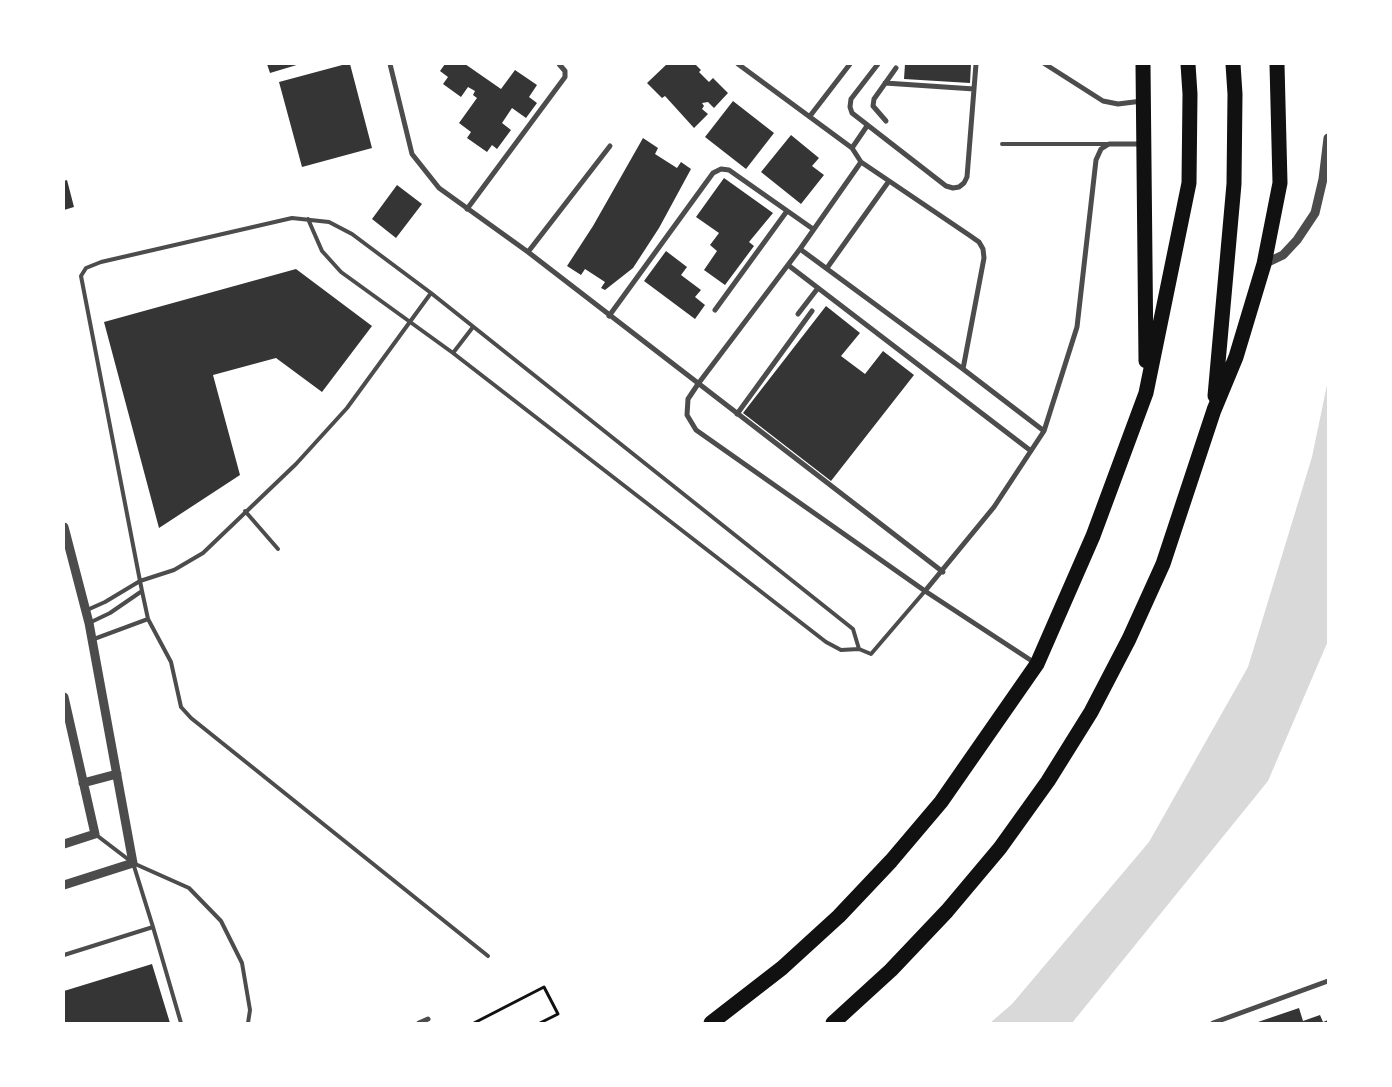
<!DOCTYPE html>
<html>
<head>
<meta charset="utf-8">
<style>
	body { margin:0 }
	#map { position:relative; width:1392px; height:1087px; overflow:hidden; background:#fff; font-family:Helvetica,sans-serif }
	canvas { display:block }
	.frame { position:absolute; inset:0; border:65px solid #fff; pointer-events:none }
</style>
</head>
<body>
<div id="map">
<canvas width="1392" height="1087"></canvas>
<div class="frame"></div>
</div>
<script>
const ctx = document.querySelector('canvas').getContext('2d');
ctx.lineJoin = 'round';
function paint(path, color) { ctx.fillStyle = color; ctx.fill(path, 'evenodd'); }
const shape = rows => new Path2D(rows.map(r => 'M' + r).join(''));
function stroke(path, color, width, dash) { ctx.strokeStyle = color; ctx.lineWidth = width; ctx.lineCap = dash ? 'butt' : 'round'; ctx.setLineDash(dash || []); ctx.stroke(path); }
paint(shape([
	[1328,380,1328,641,1268,781,1072,1023,990,1023,1012,1004,1149,842,1248,667,1312,457]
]), '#d9d9d9');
paint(shape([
	[267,64,300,64,270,73],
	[346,64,350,64,372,148,302,167,279,82],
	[445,64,465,64,501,89,515,70,537,85,529,97,537,103,526,118,512,108,502,123,511,130,497,149,492,145,487,152,467,138,471,132,459,123,477,98,473,95,475,91,468,87,461,97,443,84,448,77,440,71],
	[667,64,695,64,701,70,699,72,709,82,713,78,728,93,714,108,708,102,702,103,704,106,702,109,708,114,694,128,665,96,662,98,647,83],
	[905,64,971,64,970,83,904,79],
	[733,101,774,133,746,169,705,137],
	[791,135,819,158,812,166,824,175,801,204,761,172],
	[643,138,658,148,655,154,677,168,681,162,691,169,659,228,633,268,605,290,601,288,605,282,585,269,581,275,567,266,593,226],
	[724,178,773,213,749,242,754,246,725,285,704,270,717,251,710,245,719,233,696,217],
	[67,180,74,207,64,210,64,181],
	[397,185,422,204,396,238,372,219],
	[666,251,687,267,681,275,701,290,695,297,705,305,695,319,644,281],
	[296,269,372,326,322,392,276,358,213,375,240,475,159,528,104,322],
	[826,306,860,333,841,356,865,374,883,351,914,375,831,481,743,413],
	[152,964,170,1023,64,1023,64,991],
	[1299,1008,1303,1021,1320,1015,1323,1022,1328,1020,1328,1023,1255,1023]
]), '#353535');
stroke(shape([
	[474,1023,544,987,558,1014,540,1023]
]), '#111', 3);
stroke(shape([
	[1002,144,1109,144],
	[308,219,322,251,341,272,453,353,826,642,841,650,859,649,871,654,925,591],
	[431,293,347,408,296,464,203,553,174,570,140,581,81,276,86,268,101,262,292,218,329,222,352,234,431,293,853,629,859,649],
	[453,353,473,327],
	[245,511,278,549],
	[142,591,148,619,171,662,181,707,191,718,488,956],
	[87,610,105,602,140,581,142,591,110,613,89,623],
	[94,639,148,619],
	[95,834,133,863,189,888,221,921,242,963,250,1010,248,1023],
	[133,863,153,927],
	[64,955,153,927,181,1023]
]), '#4c4c4c', 4);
stroke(shape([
	[390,64,412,154,439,188,528,252,943,572],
	[738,64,852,148,861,162,800,249,698,384,688,399,687,415,696,430,925,591,1035,663],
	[878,64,851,99,850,107,852,113,946,186,953,188,959,187,964,183,967,177,976,64],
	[1045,64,1103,101,1118,104,1142,101],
	[885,83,974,89],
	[810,116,850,64],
	[886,121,873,106,874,99,896,68],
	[852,148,867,126],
	[467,209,565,77,565,71,559,64],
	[800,249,963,369,984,258,983,249,979,242,969,235,861,162],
	[528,252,610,146],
	[788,265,1031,451],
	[827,268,889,181],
	[715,310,787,211],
	[798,314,818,288],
	[609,316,713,173,721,169,729,170,813,229],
	[963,369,1044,431],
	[737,414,812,311],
	[925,591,994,507,1044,431,1077,327,1096,160,1101,149,1109,144,1142,144],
	[419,1023,428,1019],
	[1213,1023,1328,981]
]), '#4c4c4c', 5);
stroke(shape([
	[1264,264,1283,255,1297,240,1315,213,1323,179,1328,138],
	[64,527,89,623,133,863,64,885],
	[64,697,95,834,64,844],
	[83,783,117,774]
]), '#4c4c4c', 9);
stroke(shape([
	[1143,64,1146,361],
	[1215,396,1234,184,1235,94,1233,64],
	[711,1023,782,968,839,916,891,861,941,802,1037,664,1093,536,1146,393,1189,183,1190,94,1188,64],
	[833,1023,891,970,947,911,1000,848,1048,781,1091,712,1129,639,1163,564,1214,410,1236,357,1264,264,1280,183,1277,64]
]), '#111', 15);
</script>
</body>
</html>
